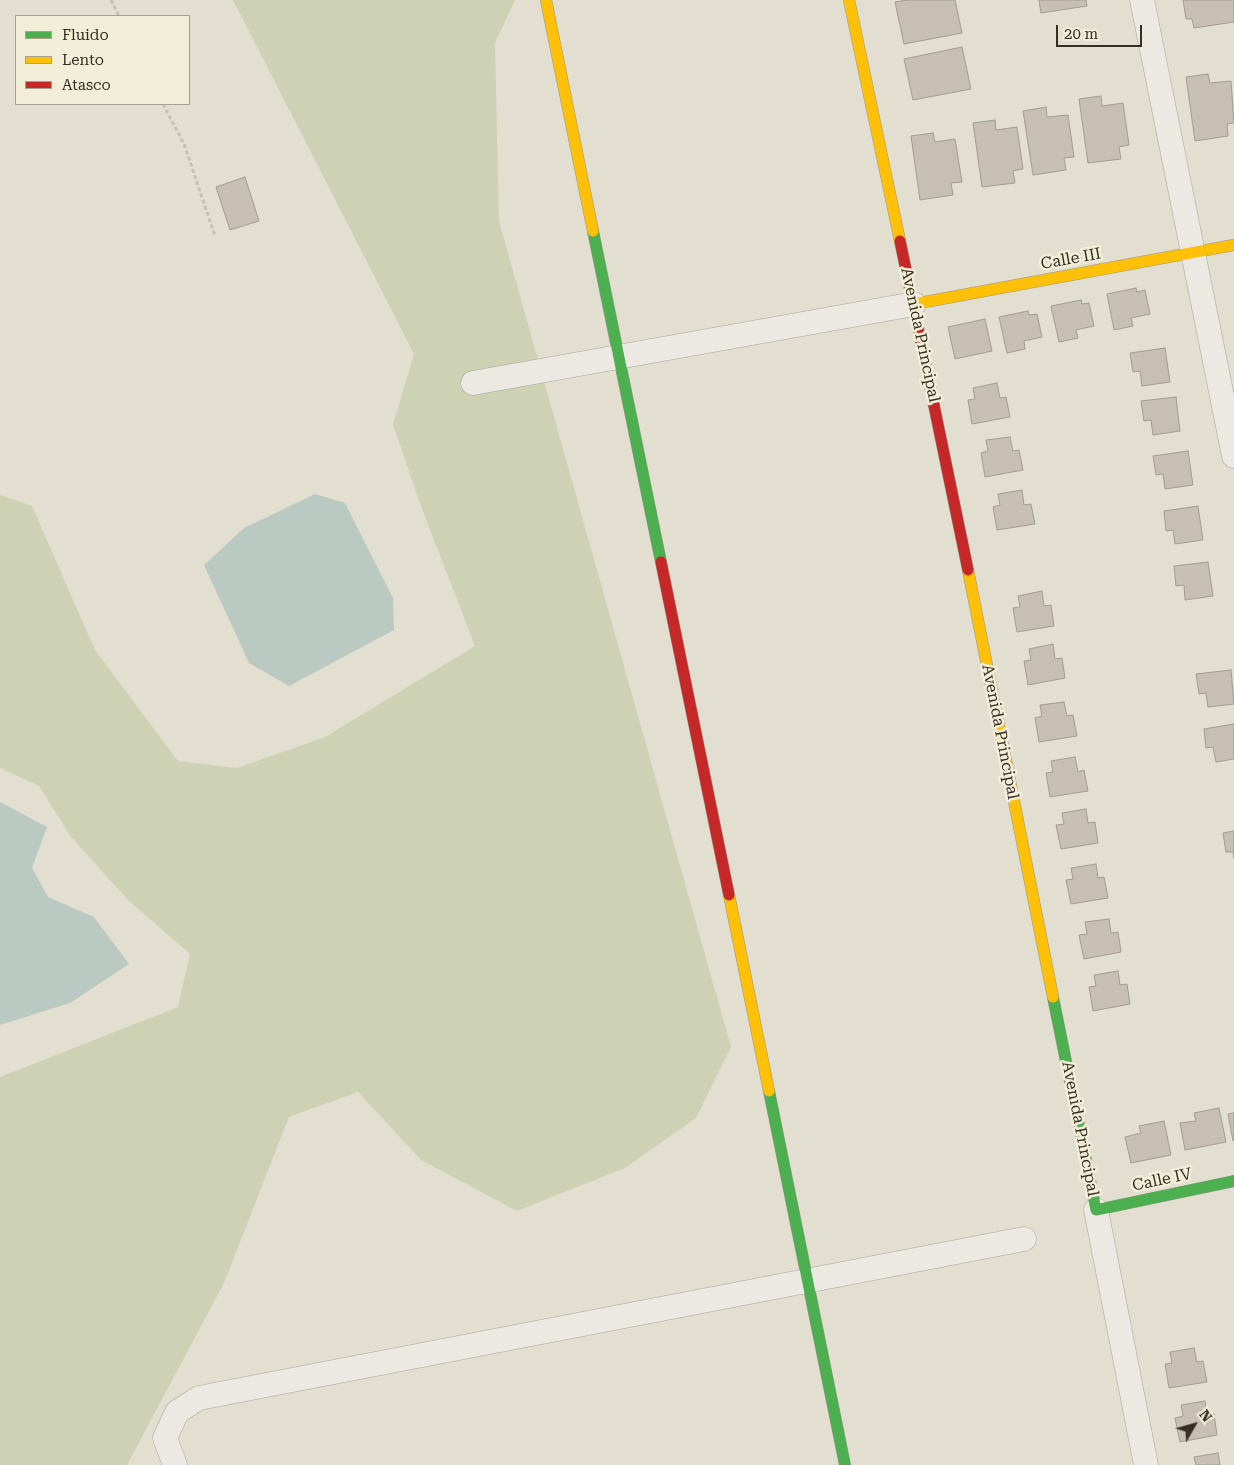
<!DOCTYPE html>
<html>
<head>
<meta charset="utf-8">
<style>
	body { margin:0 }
	#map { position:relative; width:1234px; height:1465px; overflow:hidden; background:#e2dfd1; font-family:"Roboto Serif",serif }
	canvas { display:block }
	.legend { position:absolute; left:15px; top:15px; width:175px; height:90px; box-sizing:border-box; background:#f2eed8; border:1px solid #a7a18f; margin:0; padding:6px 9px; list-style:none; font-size:15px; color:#362e22 }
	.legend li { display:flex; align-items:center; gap:10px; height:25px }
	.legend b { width:25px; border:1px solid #a7a18f }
	.north { position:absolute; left:1169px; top:1400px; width:50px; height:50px; -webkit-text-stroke:4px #f2eed8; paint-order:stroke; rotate:52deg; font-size:14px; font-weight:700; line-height:20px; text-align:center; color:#362e22 }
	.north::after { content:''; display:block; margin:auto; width:18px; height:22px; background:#362e22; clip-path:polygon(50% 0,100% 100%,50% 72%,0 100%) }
	.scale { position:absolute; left:1056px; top:25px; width:86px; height:22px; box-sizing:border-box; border:2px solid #362e22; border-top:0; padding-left:6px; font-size:15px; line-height:18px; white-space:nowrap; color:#362e22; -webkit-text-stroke:4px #f2eed8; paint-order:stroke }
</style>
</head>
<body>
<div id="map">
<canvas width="1234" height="1465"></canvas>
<ul class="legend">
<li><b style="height:6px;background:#4caf50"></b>Fluido</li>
<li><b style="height:6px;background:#ffc107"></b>Lento</li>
<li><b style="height:6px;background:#c62828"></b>Atasco</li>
</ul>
<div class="north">N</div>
<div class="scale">20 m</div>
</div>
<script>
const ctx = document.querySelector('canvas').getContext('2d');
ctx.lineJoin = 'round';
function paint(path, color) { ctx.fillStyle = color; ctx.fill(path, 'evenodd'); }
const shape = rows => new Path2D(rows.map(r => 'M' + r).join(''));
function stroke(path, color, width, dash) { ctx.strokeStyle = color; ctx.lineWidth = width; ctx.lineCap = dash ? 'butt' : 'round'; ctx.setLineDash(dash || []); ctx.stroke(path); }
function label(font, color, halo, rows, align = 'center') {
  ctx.font = font + ' "Roboto Serif",serif'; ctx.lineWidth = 5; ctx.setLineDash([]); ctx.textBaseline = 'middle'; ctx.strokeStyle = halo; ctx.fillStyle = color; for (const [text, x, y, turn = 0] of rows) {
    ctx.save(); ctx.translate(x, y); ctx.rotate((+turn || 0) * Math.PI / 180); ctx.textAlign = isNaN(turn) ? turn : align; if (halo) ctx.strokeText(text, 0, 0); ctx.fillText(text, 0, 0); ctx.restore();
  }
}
paint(shape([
	[233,0,515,0,495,43,499,221,731,1047,696,1118,625,1168,517,1211,421,1160,358,1092,289,1117,224,1283,127,1465,0,1465,0,1077,178,1007,190,954,128,900,71,837,39,786,0,768,0,495,32,506,95,650,178,761,237,768,325,737,475,646,419,501,393,424,414,354]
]), '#ced2b5');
paint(shape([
	[315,494,345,503,393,598,394,630,289,686,249,663,204,565,244,528],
	[0,802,47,827,32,868,48,897,94,917,129,964,70,1003,0,1025]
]), '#bac9c2');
const building = shape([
	[908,0,955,0,962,33,904,44,895,2,908,0],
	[1039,0,1086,0,1087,6,1041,13,1039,0],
	[1183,0,1234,0,1234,22,1194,28,1192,19,1186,19,1183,0],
	[962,47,971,89,913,100,904,59,962,47],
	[1208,74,1210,83,1231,81,1234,123,1227,124,1228,136,1195,141,1186,77,1208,74],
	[1101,96,1102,106,1123,103,1129,145,1119,147,1121,159,1088,163,1079,99,1101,96],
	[1046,107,1047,117,1068,115,1074,157,1064,158,1066,170,1033,175,1023,111,1046,107],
	[995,120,996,130,1017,127,1023,169,1013,171,1015,183,982,187,973,123,995,120],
	[933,133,935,142,955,139,962,182,951,183,953,195,920,200,911,136,933,133],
	[245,177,259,221,230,230,216,187,245,177],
	[1136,288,1137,292,1145,290,1150,314,1131,318,1133,326,1114,330,1107,294,1136,288],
	[1081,300,1082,304,1089,303,1094,326,1076,330,1078,338,1059,342,1051,306,1081,300],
	[1028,311,1029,315,1037,314,1042,337,1024,341,1025,349,1007,353,999,317,1028,311],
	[985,319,992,351,955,359,948,327,985,319],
	[1165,348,1170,382,1142,386,1140,371,1133,372,1130,353,1165,348],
	[997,383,1000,398,1006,397,1010,417,972,424,968,400,975,399,973,388,997,383],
	[1176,397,1180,431,1153,435,1151,420,1144,421,1141,401,1176,397],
	[1010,437,1013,451,1019,450,1023,470,985,477,981,453,988,451,986,440,1010,437],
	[1188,451,1193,485,1165,489,1163,474,1156,475,1153,456,1188,451],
	[1022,490,1024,505,1031,504,1035,524,997,530,993,507,1000,505,998,494,1022,490],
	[1198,506,1203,540,1175,544,1173,530,1166,531,1164,511,1198,506],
	[1208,562,1213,596,1185,600,1184,585,1176,586,1174,566,1208,562],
	[1042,591,1044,606,1051,605,1054,626,1017,632,1013,608,1020,607,1018,596,1042,591],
	[1053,644,1055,659,1062,658,1065,678,1028,685,1024,661,1031,660,1029,649,1053,644],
	[1231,670,1234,704,1208,707,1206,693,1199,694,1196,674,1231,670],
	[1064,702,1067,716,1073,715,1077,736,1039,742,1035,718,1042,716,1040,705,1064,702],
	[1234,724,1234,759,1216,762,1213,747,1206,748,1204,729,1234,724],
	[1075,757,1078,772,1084,770,1088,791,1050,797,1046,773,1053,772,1051,761,1075,757],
	[1086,809,1088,823,1095,822,1098,843,1061,849,1056,825,1064,824,1062,813,1086,809],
	[1234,831,1234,858,1233,852,1226,852,1223,833,1234,831],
	[1096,864,1098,878,1104,877,1108,898,1071,904,1066,880,1073,879,1071,868,1096,864],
	[1109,919,1111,933,1118,932,1121,952,1084,959,1079,935,1087,934,1085,922,1109,919],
	[1118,971,1120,985,1127,984,1130,1004,1093,1011,1089,987,1096,986,1094,975,1118,971],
	[1219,1108,1226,1142,1185,1150,1180,1123,1196,1121,1194,1113,1219,1108],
	[1234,1113,1234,1140,1233,1141,1228,1114,1234,1113],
	[1164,1121,1171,1155,1131,1163,1125,1137,1141,1133,1139,1126,1164,1121],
	[1194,1348,1197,1362,1203,1361,1207,1382,1169,1388,1165,1364,1172,1363,1170,1352,1194,1348],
	[1205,1401,1207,1416,1214,1414,1217,1435,1180,1442,1175,1418,1183,1416,1181,1405,1205,1401],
	[1218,1453,1220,1465,1196,1465,1194,1457,1218,1453]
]);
paint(building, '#c6bfb2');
stroke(building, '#a29c90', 1);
const street = shape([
	[1142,0,1234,456],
	[473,383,914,304],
	[1096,1210,1146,1465],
	[175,1465,165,1438,177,1412,199,1398,1024,1239]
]);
const fast = shape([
	[593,231,661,562],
	[1053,997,1096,1210,1234,1181],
	[769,1091,845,1465]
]);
const slow = shape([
	[546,0,593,231],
	[849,0,900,241],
	[914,304,1234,245],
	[968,570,1053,997],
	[729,895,769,1091]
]);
const jam = shape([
	[900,241,968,570],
	[661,562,729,895]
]);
stroke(street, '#a8a499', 25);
stroke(fast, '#989489', 12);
stroke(slow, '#989489', 12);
stroke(jam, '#989489', 12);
stroke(shape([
	[111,0,119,16],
	[163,104,184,144,215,236]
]), '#c3c1b8', 3, [4, 2.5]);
stroke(street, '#ebe9e1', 24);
stroke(fast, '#4caf50', 11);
stroke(slow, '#ffc107', 11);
stroke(jam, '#c62828', 11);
label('16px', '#362e22', '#f2eed8', [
	["Calle III",1071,259,-10],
	["Avenida Principal",920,335,78],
	["Avenida Principal",1000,732,79],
	["Avenida Principal",1080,1129,79],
	["Calle IV",1162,1180,-12]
]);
</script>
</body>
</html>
